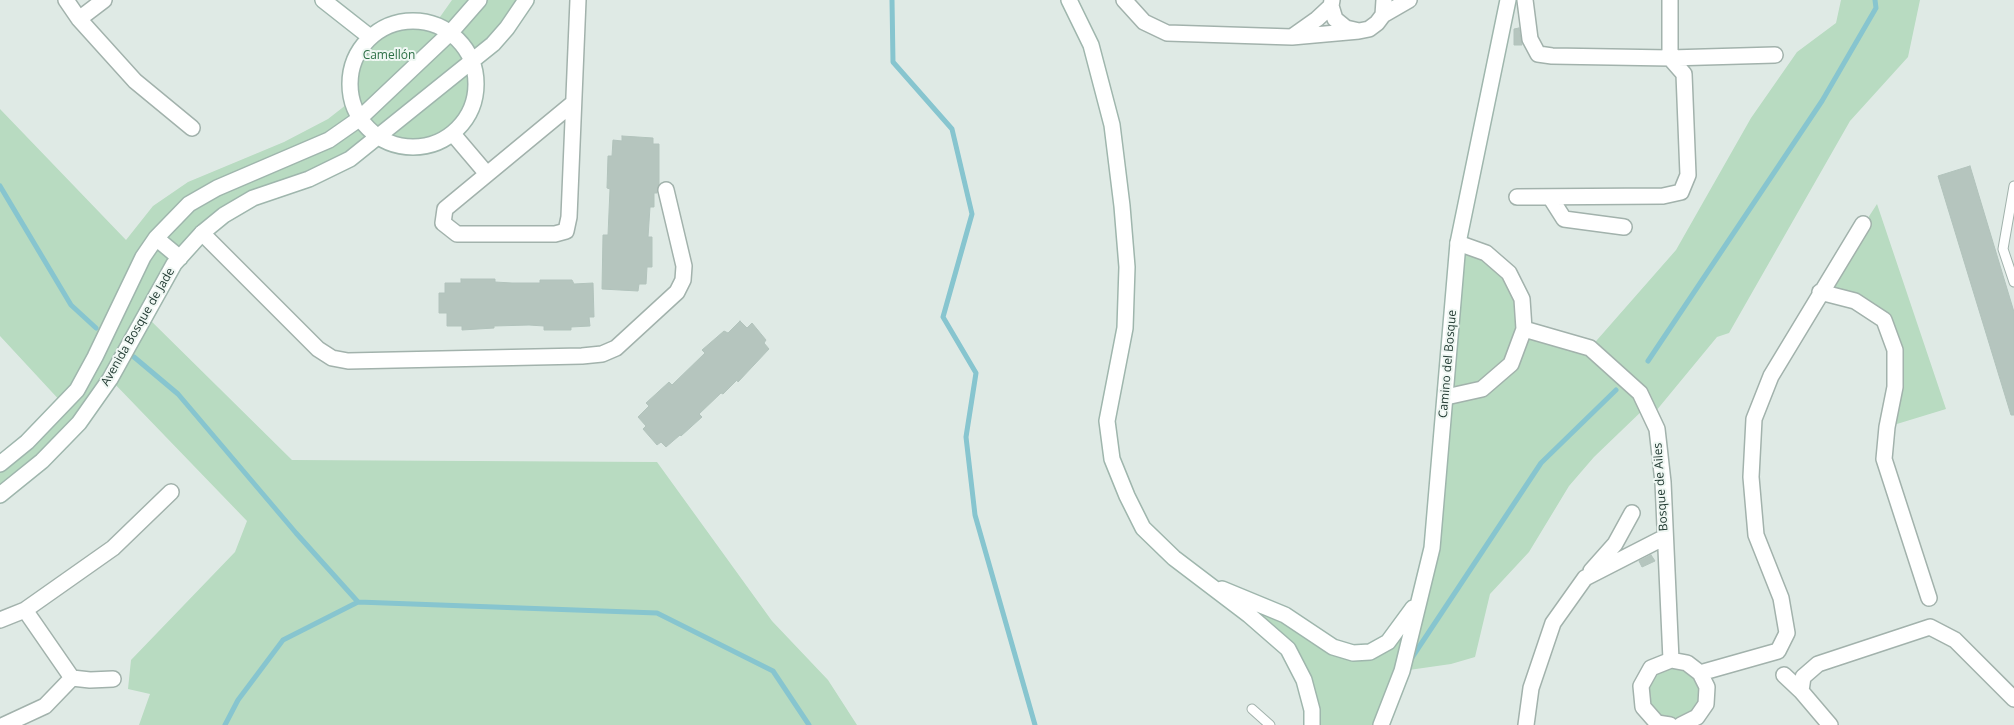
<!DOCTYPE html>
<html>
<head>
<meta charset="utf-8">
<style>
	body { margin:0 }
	canvas { display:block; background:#dfeae5 }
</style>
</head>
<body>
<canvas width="2014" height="725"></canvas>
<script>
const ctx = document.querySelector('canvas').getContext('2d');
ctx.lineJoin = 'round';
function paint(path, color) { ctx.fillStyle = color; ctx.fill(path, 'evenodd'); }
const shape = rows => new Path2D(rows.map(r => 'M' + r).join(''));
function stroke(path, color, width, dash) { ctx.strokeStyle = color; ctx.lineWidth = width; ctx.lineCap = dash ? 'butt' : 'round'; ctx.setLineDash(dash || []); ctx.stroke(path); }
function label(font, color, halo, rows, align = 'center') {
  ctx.font = font + ' "Open Sans",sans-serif'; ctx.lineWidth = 4; ctx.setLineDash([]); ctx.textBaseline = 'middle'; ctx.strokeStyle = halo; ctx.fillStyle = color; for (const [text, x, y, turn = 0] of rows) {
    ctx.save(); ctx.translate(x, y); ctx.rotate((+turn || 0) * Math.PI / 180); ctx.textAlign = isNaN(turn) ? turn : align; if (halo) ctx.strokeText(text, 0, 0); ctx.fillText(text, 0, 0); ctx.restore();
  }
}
paint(shape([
	[452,0,526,0,473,61,477,93,465,122,453,134,440,142,409,148,378,138,253,198,202,233,145,315,292,460,657,462,772,621,828,680,857,725,139,725,150,694,128,689,131,660,235,552,247,521,110,379,79,423,0,495,0,464,63,404,0,336,0,109,126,240,153,206,188,182,284,142,328,119,351,101,349,91,353,62,370,37,395,23,424,21,435,24],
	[1841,0,1920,0,1908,57,1850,121,1729,333,1717,337,1651,417,1646,407,1594,457,1569,486,1529,552,1490,594,1475,657,1451,664,1402,671,1381,725,1312,725,1288,649,1249,615,1245,598,1333,647,1370,652,1418,602,1432,548,1458,243,1509,273,1524,329,1590,348,1676,250,1751,118,1797,52,1836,23],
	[1877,204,1946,409,1887,427,1895,387,1884,320,1820,292],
	[1671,660,1700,673,1706,704,1670,725,1643,707,1651,668]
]), '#b8dbc1');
stroke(shape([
	[892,0,893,62,952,129,972,214,943,317,976,373,966,437,975,515,1035,725],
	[0,186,71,305,96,328],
	[134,357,178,394,296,533,358,602],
	[1648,361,1822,101,1876,8,1875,0],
	[1411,659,1541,463,1616,390],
	[225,725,238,700,283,640,358,602,657,613,773,671,809,725]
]), '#87c5cf', 5);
const building = shape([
	[1519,28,1522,45,1514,45,1514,29,1519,28],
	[622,136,653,138,653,144,659,144,659,185,657,193,654,193,654,207,650,207,648,237,652,237,652,267,647,267,646,284,639,284,638,291,602,289,603,235,608,235,610,189,607,188,608,156,612,156,613,140,622,141,622,136],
	[1970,166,2014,312,2014,415,2011,415,1938,176,1970,166],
	[461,279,495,279,495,282,512,283,540,283,540,280,572,280,574,284,593,283,594,317,589,317,590,326,571,327,571,330,544,330,544,326,529,325,494,326,494,328,462,330,462,326,447,326,447,313,439,313,439,293,445,293,445,283,461,283,461,279],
	[740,321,747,328,752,323,766,340,764,343,769,349,738,382,737,380,723,394,721,393,699,414,702,417,681,436,680,435,666,447,661,442,657,445,643,429,646,426,638,417,649,406,646,403,669,382,672,385,705,353,702,350,724,331,728,333,740,321],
	[1651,555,1655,561,1642,567,1639,561,1651,555]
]);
paint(building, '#b5c5be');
stroke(building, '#b2c3bc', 1);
const lane = shape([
	[2014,186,2003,249,2014,282],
	[1252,709,1270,725]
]);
const street = shape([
	[66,0,79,19,135,81,192,128],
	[1124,0,1144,22,1167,33,1292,37,1359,31],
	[1332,0,1331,6,1335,19,1346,28,1359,31,1369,29,1377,23,1383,15,1384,0],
	[1525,0,1530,39,1538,54,1552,56,1670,58,1775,55],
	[1383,15,1409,0],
	[79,19,104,0],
	[1293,36,1317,19,1331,6],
	[572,104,445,209,443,223,457,234,555,234,566,231,569,217,578,0],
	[453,134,487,174],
	[1517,197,1663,196,1681,192,1688,175,1684,74,1670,58,1670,0],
	[1550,197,1564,219,1624,227],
	[202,233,318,349,332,358,348,361,582,356,602,354,616,348,677,292,683,280,684,266,666,190],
	[1820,292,1855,301,1884,320,1895,350,1895,387,1887,427,1884,459,1929,598],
	[1524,329,1590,348,1640,393,1657,429,1663,482,1671,660],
	[1446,397,1482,389,1511,364,1524,329,1522,299,1509,273,1486,253,1458,243],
	[1591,571,1615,544,1632,513],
	[25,610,72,678],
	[0,620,25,610,113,548,171,492],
	[1700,673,1778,651,1787,633,1781,598,1756,535,1751,477,1754,419,1771,376,1863,224],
	[1784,675,1801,691,1830,725],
	[72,678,90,680,113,679],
	[1801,691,1803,677,1818,664,1930,627,1955,640,2014,699],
	[4,725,45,706,72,678],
	[1526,725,1531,688,1553,623,1585,578,1665,537],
	[1670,725,1657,723,1643,707,1641,686,1651,668,1671,660,1687,663,1700,673,1707,687,1706,704,1697,717,1681,725]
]);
const secondary = shape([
	[323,0,370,37],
	[1069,0,1091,45,1112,125,1122,206,1127,267,1125,328,1107,421,1112,459,1127,496,1143,528,1174,558,1249,615,1288,649,1304,680,1312,710,1312,725],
	'350 84a63 63 0 1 1 126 0a63 63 0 1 1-126 0Z',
	[156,238,180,258],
	[0,464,27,442,77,390,95,357,143,257,156,238,189,204,217,188,329,140,359,119,451,32,479,0],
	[0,495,42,461,79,423,110,379,174,264,202,233,224,215,253,198,309,179,350,159,493,44,507,28,526,0],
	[1222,589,1285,615,1333,647,1353,653,1370,652,1388,642,1413,608],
	[1381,725,1402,671,1432,548,1458,243,1508,0]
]);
stroke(lane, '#a2b2ac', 11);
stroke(street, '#a2b2ac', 18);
stroke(secondary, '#9fb6ad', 18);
stroke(lane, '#fff', 9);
stroke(street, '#fff', 15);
stroke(secondary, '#fff', 15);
label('12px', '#2c6f45', '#eff7f3', [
	["Camellón",389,56]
]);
label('12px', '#213a32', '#eff7f3', [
	["Avenida Bosque de Jade",138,327,-60],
	["Camino del Bosque",1448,364,-85],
	["Bosque de Ailes",1661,487,-94]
]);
</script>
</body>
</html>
